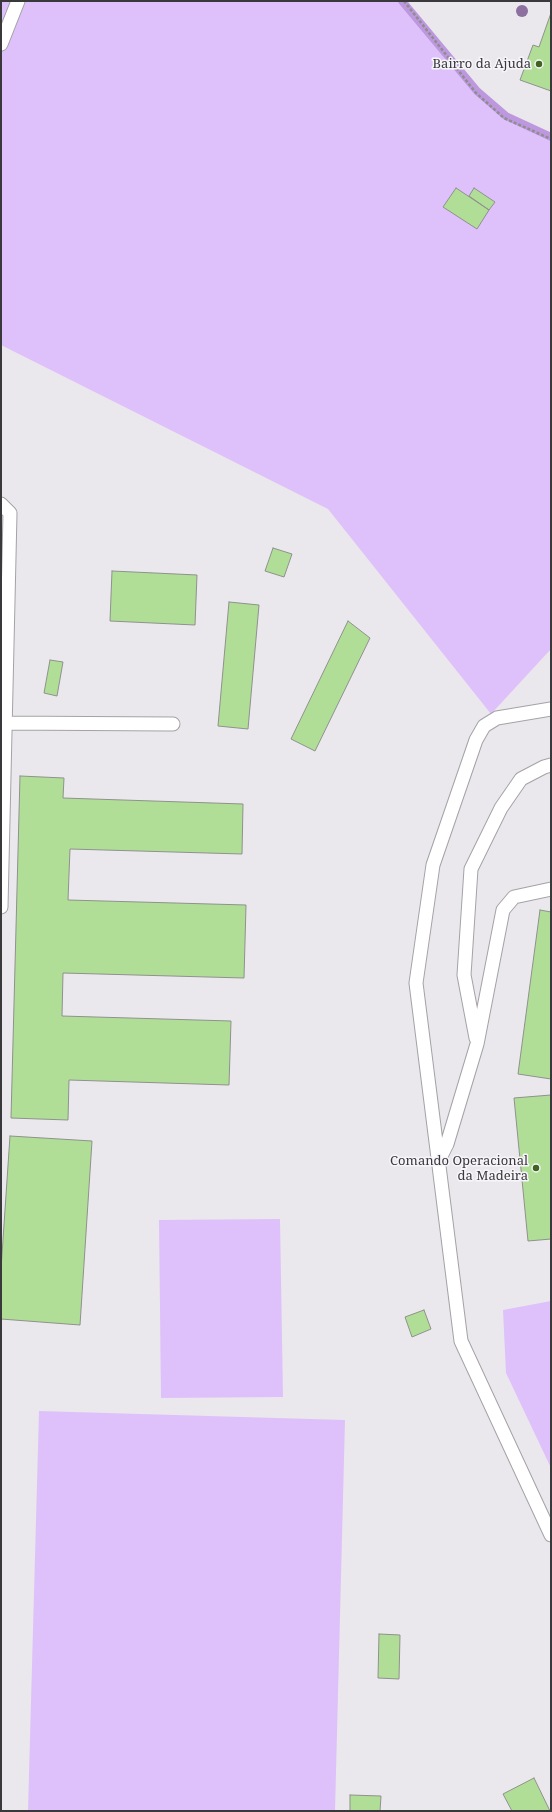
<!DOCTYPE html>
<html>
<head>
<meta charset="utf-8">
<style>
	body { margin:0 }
	#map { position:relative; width:552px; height:1812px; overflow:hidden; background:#eae8ec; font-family:"Noto Serif",serif }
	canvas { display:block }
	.frame { position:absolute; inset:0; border:2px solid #39383a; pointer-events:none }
</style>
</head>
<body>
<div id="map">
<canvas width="552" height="1812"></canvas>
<div class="frame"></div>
</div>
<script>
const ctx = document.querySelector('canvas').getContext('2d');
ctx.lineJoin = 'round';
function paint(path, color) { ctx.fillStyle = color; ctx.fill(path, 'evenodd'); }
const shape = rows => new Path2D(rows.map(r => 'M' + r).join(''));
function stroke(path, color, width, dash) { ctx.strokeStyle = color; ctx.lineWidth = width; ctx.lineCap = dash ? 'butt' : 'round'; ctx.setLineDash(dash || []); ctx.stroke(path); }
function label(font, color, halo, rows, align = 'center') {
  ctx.font = font + ' "Noto Serif",serif'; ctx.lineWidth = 3; ctx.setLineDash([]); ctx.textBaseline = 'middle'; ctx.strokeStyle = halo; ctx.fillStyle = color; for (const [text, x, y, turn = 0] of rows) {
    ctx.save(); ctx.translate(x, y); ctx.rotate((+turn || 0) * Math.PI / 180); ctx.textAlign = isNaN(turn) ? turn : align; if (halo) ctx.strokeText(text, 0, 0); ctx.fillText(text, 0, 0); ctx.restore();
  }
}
paint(shape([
	[1,1,404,1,476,93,504,118,551,139,551,649,491,714,328,509,1,345],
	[280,1219,283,1397,161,1398,159,1220],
	[551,1301,551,1468,506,1373,503,1310],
	[39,1411,345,1420,335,1811,28,1811]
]), '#dec1fa');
stroke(shape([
	[402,1,477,91,506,116,551,137]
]), '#bd98de', 8);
const building = shape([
	[551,13,551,91,520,80,533,45,539,47,551,13],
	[456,188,489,210,477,229,443,207,456,188],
	[474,188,495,202,489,210,469,196,474,188],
	[273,548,292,554,284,577,265,571,273,548],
	[112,571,197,575,195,625,110,621,112,571],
	[229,602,259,605,248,729,218,726,229,602],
	[348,621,370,638,315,751,291,739,348,621],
	[50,660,63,662,57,696,44,693,50,660],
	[20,776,64,778,63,798,243,804,242,854,70,849,68,900,246,905,244,978,63,973,62,1016,231,1021,229,1085,69,1080,68,1120,11,1118,20,776],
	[540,910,551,912,551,1079,518,1074,540,910],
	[551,1095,551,1239,528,1241,514,1098,551,1095],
	[10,1136,92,1141,80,1325,1,1319,1,1269,10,1136],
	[424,1310,431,1329,412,1337,405,1317,424,1310],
	[379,1634,400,1635,399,1679,378,1678,379,1634],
	[534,1778,550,1811,512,1811,503,1794,534,1778],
	[350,1795,381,1796,380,1811,350,1811,350,1795]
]);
paint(building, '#b1de97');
stroke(building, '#8e918d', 1);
const service = shape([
	[1,44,18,1],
	[1,504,10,513,1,907],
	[551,709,497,718,484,726,476,740,433,865,416,983,461,1341,551,1535],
	[1,723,173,724],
	[476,1038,464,975,471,869,501,808,521,779,544,767,551,765],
	[438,1162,447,1144,477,1044,503,910,514,897,551,889]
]);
stroke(service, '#a4a2a6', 15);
stroke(shape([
	[404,1,476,93,504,118,551,139]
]), '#8e8d8f', 2.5, [3, 2]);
stroke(service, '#fff', 13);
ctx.fillStyle = '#8d6fa0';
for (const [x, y] of [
	[522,11]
]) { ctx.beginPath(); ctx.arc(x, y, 6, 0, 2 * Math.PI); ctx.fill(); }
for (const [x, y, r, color] of [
	[539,64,4,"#3d6520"],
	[536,1168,4,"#3d6520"]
]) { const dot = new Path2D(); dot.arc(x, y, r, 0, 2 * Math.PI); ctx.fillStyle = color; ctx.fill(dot); stroke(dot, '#f7f5fa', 1.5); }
label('13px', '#39383a', '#f7f5fa', [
	["Bairro da Ajuda",531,64],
	["Comando Operacional",528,1161],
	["da Madeira",528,1176]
], 'right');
</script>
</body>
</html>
